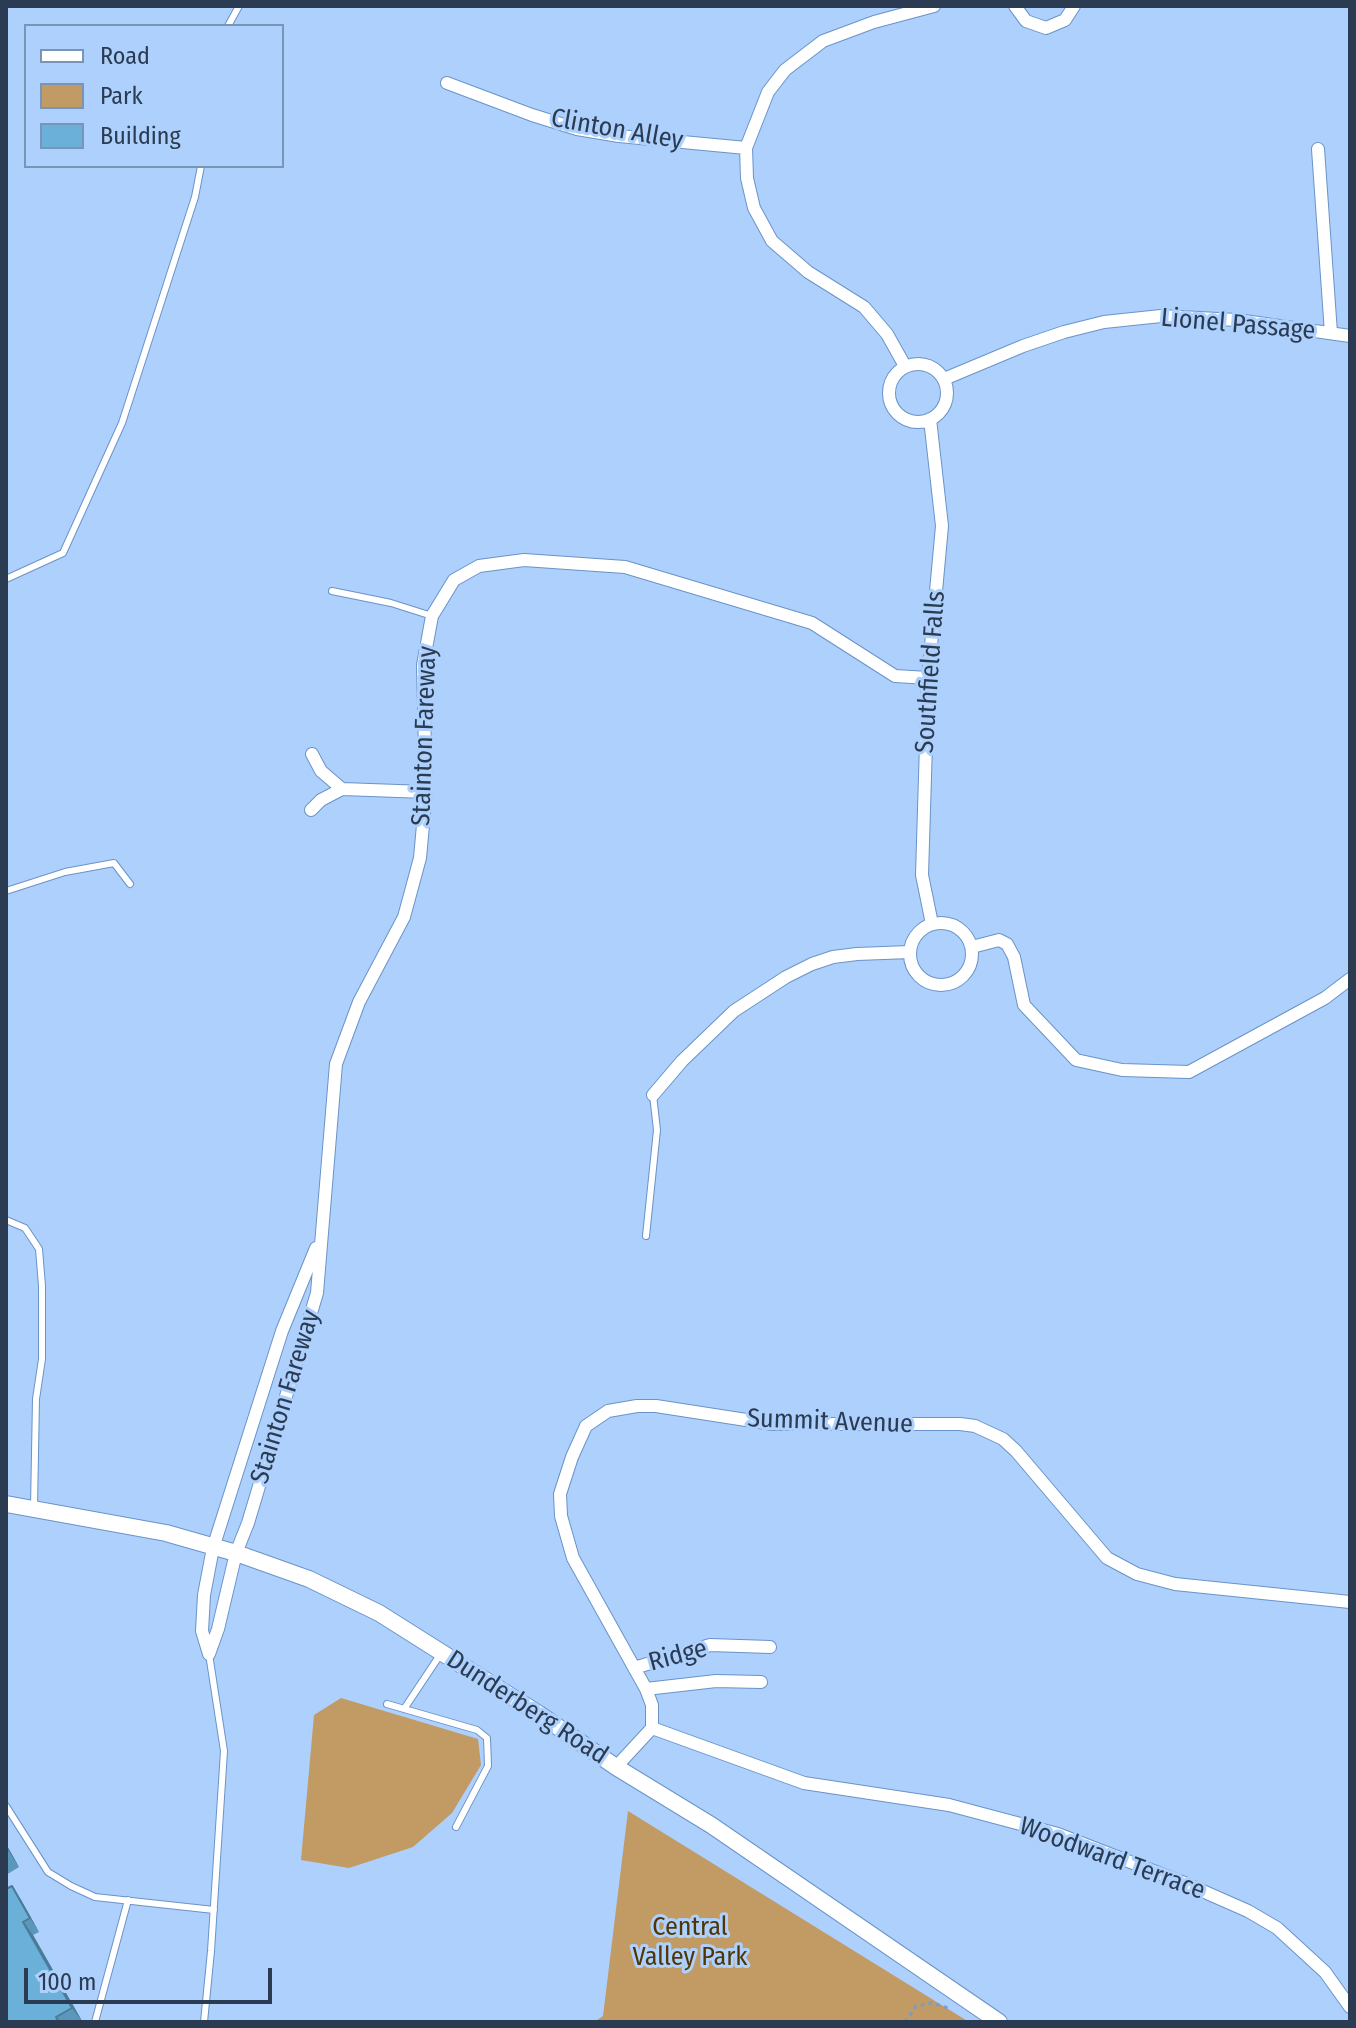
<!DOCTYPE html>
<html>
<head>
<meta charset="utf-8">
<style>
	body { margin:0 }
	#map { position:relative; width:1356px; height:2028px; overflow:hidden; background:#add0fd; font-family:"Fira Sans Condensed",sans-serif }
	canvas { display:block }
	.frame { position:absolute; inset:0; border:8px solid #2a3b52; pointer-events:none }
	.legend { position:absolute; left:24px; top:24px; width:260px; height:144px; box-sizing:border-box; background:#add0fd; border:2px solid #7994b9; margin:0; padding:10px 14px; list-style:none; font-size:24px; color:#2a3b52 }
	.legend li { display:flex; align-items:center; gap:16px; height:40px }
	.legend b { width:40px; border:2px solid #7994b9 }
	.scale { position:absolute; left:24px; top:1968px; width:248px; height:36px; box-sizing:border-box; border:4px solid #2a3b52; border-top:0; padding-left:10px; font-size:24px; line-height:28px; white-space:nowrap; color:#2a3b52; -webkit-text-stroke:6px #add0fd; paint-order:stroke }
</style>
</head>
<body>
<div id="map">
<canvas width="1356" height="2028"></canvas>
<div class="frame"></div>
<ul class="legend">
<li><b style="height:10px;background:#fff"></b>Road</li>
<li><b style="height:22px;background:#c19a64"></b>Park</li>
<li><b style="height:22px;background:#6ab0d8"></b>Building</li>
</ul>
<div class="scale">100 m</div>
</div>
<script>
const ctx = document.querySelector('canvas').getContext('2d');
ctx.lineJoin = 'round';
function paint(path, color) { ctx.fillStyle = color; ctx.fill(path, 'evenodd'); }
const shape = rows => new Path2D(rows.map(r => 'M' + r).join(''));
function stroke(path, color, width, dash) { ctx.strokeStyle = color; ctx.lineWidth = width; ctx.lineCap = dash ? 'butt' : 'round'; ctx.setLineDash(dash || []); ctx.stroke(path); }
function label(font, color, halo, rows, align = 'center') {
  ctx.font = font + ' "Fira Sans Condensed",sans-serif'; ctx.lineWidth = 6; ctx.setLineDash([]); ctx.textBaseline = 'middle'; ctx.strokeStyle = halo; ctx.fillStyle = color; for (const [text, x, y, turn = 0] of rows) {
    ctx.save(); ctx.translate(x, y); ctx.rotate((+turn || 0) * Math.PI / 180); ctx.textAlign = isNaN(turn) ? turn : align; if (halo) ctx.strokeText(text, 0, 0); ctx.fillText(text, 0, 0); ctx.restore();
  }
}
paint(shape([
	[341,1698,478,1739,481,1765,452,1813,413,1847,349,1868,301,1860,314,1715],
	[628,1811,969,2022,594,2022,603,2016]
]), '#c19a64');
const service = shape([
	[228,26,239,6],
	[6,579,63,553,122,423,195,197,201,166],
	[332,591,391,603,432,616],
	[6,891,65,872,114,863,130,884],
	[6,1220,25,1228,39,1249,42,1286,42,1359,36,1399,34,1507],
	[646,1236,657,1130,653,1095],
	[387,1704,477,1730,487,1738,488,1766,456,1827],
	[404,1709,440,1655],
	[6,1806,48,1872,71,1886,95,1897,214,1910],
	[95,2022,128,1900],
	[204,2022,211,1951,224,1751,209,1654]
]);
const minor = shape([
	[1015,6,1026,21,1046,28,1065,20,1074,6],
	[447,83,532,115,577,129,619,136,746,148],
	[1318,149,1331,333],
	'889 393a29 29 0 1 1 58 0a29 29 0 1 1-58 0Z',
	[905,366,887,334,864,307,808,272,772,241,754,208,747,178,746,148,768,92,785,70,823,41,874,22,934,6],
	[944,379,1023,346,1064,332,1104,322,1161,316,1237,320,1350,336],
	[930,419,942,526,928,678,922,875,932,924],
	[312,754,321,771,342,789,426,792],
	[311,810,321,800,342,789],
	'910 954a31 31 0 1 1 62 0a31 31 0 1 1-62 0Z',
	[972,947,999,940,1007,944,1014,957,1024,1005,1076,1060,1122,1070,1189,1072,1325,998,1350,979],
	[653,1095,682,1061,734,1011,786,977,812,964,833,957,857,954,910,952],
	[209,1654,218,1629,236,1553,248,1523,317,1293,336,1064,359,1002,404,917,420,858,426,792,423,665,432,616,454,580,479,566,524,560,625,567,812,623,895,676,928,678],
	[209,1654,202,1631,204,1595,213,1548,282,1331,316,1248],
	[634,1668,710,1645,770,1647],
	[646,1689,716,1681,761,1682],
	[652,1728,804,1783,949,1805,1058,1834,1182,1882,1248,1911,1277,1928,1325,1972,1350,2007],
	[616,1767,652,1728,652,1705,646,1689,573,1558,561,1516,560,1494,572,1457,586,1426,608,1411,637,1406,656,1406,772,1424,960,1424,975,1426,1003,1439,1016,1451,1107,1558,1137,1574,1175,1584,1350,1602]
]);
const tertiary = shape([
	[6,1504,166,1533,236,1553,309,1579,379,1613,539,1714,616,1767,711,1825,999,2022]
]);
stroke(service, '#6a93c8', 8);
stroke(minor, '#6a93c8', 14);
stroke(tertiary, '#6a93c8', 18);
stroke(shape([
	[905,2022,916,2006,932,2003,948,2008]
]), '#7f9cc1', 3, [4, 4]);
stroke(service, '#fff', 6);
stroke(minor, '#fff', 12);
stroke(tertiary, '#fff', 16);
paint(shape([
	[6,1844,19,1867,6,1875],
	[12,1886,21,1900,39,1932,33,1935,82,2021,80,2022,6,2022,6,1889]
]), '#5b97ba');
paint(shape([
	[6,1844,19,1867,6,1847],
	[12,1886,21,1900,39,1932,30,1918],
	[23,1922,33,1935,82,2021,72,2008]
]), '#4a7b97');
const building = shape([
	[12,1886,30,1918,23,1922,72,2008,56,2017,59,2022,6,2022,6,1889,12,1886]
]);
paint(building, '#6ab0d8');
stroke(building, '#4a7b97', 2);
label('26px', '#2a3b52', '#add0fd', [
	["Clinton Alley",617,130,10],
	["Lionel Passage",1238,325,5],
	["Southfield Falls",931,672,-86],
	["Stainton Fareway",425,736,-88],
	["Stainton Fareway",286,1397,-73],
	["Summit Avenue",830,1422,2],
	["Ridge",678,1656,-15],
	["Dunderberg Road",527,1708,33],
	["Woodward Terrace",1112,1859,20]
]);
label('26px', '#513504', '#add0fd', [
	["Central",690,1928],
	["Valley Park",690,1958]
]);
</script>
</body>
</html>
